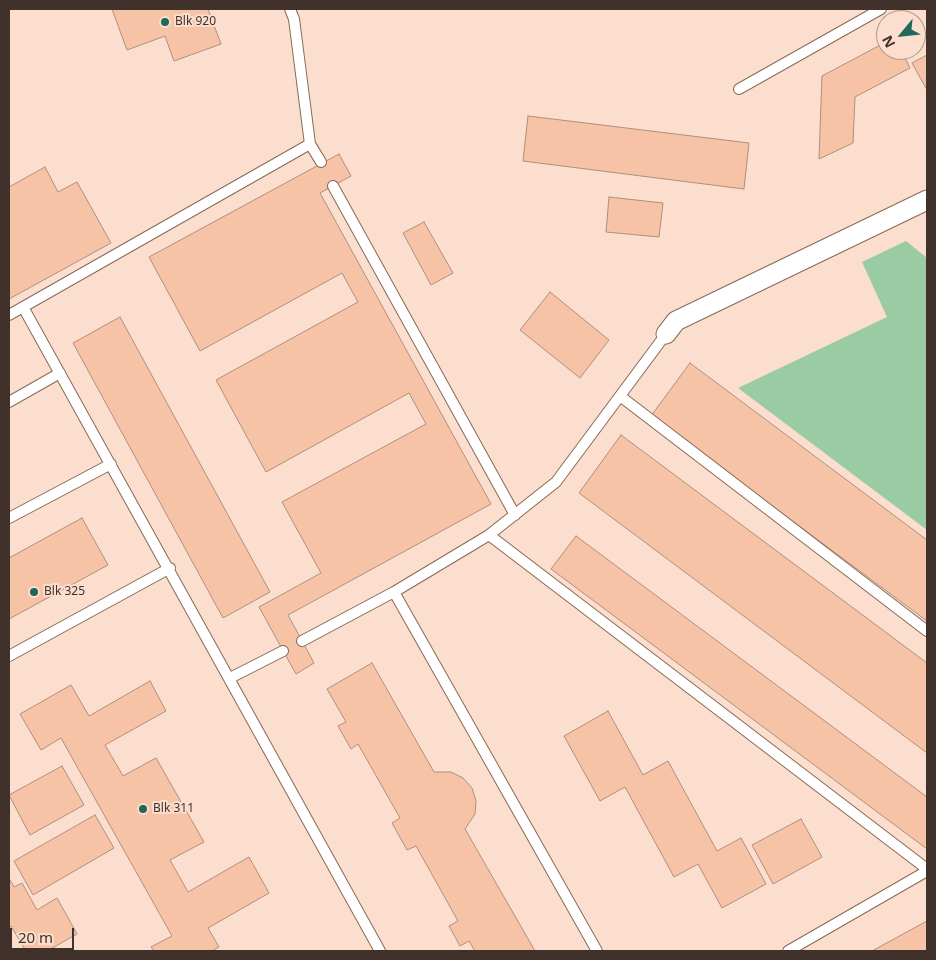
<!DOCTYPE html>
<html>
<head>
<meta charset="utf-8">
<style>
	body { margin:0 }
	#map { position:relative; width:936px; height:960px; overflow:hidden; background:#fbdecd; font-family:"Noto Sans",sans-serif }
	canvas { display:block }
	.frame { position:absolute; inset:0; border:10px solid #40322a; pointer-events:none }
	.north { position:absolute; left:876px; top:10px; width:50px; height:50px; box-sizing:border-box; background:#fbdecd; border:1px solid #b0998c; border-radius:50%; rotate:242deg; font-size:14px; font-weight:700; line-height:20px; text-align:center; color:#40322a }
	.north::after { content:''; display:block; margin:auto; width:18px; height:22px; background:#21675a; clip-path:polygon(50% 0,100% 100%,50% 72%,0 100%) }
	.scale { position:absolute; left:10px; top:928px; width:64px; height:22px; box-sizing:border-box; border:2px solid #40322a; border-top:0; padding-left:6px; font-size:15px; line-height:18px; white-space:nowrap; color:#40322a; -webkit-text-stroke:4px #fbdecd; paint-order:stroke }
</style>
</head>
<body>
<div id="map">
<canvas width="936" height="960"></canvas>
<div class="frame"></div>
<div class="north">N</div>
<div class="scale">20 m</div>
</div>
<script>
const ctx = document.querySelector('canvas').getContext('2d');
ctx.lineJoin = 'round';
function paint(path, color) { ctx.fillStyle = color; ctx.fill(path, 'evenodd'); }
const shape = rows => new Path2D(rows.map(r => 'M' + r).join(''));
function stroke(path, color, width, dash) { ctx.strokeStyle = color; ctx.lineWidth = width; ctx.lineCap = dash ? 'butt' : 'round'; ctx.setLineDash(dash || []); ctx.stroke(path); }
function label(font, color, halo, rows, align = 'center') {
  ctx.font = font + ' "Noto Sans",sans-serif'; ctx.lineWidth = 4; ctx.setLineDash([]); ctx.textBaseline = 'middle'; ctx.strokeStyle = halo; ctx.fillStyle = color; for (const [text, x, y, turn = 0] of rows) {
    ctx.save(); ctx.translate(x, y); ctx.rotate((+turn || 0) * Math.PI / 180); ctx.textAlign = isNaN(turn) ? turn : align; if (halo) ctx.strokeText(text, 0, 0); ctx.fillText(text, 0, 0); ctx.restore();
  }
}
paint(shape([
	[906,241,927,258,927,530,738,388,887,317,862,262]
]), '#9bcba2');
const building = shape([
	[112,9,208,9,221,44,174,61,165,36,127,50,112,9],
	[886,42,886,50,901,50,910,68,855,97,853,143,819,159,822,76,886,42],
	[927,55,927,90,912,63,927,55],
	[528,116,749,143,744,189,523,161,528,116],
	[339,154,351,176,320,193,491,504,288,615,314,663,296,674,259,607,321,573,282,502,426,424,409,393,266,472,216,380,358,302,342,273,200,351,149,257,339,154],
	[45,167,58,192,77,182,111,243,9,299,9,187,45,167],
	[609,197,663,203,659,237,606,232,609,197],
	[424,222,453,273,431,285,403,233,424,222],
	[550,292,609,340,580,378,520,330,550,292],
	[120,317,270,592,223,618,73,343,120,317],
	[690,363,927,540,927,621,651,416,690,363],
	[621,435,927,663,927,753,579,493,621,435],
	[82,518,108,565,9,619,9,558,82,518],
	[576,536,927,797,927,849,551,569,576,536],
	[372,663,434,772,451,772,463,778,472,788,476,801,475,814,465,829,535,951,475,951,469,941,460,946,449,926,458,921,416,846,407,850,392,823,400,818,358,744,351,749,338,726,346,722,327,689,372,663],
	[150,681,166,711,105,745,123,776,156,758,204,842,170,860,188,892,249,857,269,893,208,928,219,947,212,951,154,951,151,947,172,936,61,738,41,750,20,714,71,685,89,716,150,681],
	[608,711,643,775,668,761,717,851,741,838,766,884,722,908,698,864,674,877,625,787,600,801,564,736,608,711],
	[62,766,84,805,30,835,9,795,62,766],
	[95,815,114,848,33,895,14,861,95,815],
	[801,819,822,857,773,884,752,845,801,819],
	[9,878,14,887,22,883,37,910,57,898,77,934,47,951,26,951,11,926,9,927,9,878],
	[927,921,927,951,872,951,927,921]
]);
paint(building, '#f7c3a7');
stroke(building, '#b08e7b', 1);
const service = shape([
	[290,9,294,19,310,144,321,162],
	[739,89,881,9],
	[333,186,515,515],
	[23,307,380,951],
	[9,315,310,144],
	[620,396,927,631],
	[9,402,60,373],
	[9,518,111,464],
	[489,535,927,869],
	[394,592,597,951],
	[302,641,394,592,489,535,556,482,666,334],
	[9,656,170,568],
	[230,678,283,651],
	[788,951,927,871]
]);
const minor = shape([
	[666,334,676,321,927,200]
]);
stroke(service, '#886956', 12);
stroke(minor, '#886956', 21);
stroke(service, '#fff', 10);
stroke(minor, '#fff', 19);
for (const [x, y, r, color] of [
	[165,22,5,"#21675a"],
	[34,592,5,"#21675a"],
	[143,809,5,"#21675a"]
]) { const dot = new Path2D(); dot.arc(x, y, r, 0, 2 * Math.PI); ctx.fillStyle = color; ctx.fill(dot); stroke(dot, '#fbdecd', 2); }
label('12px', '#40322a', '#fbdecd', [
	["Blk 920",175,22],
	["Blk 325",44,592],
	["Blk 311",153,809]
], 'left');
</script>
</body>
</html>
